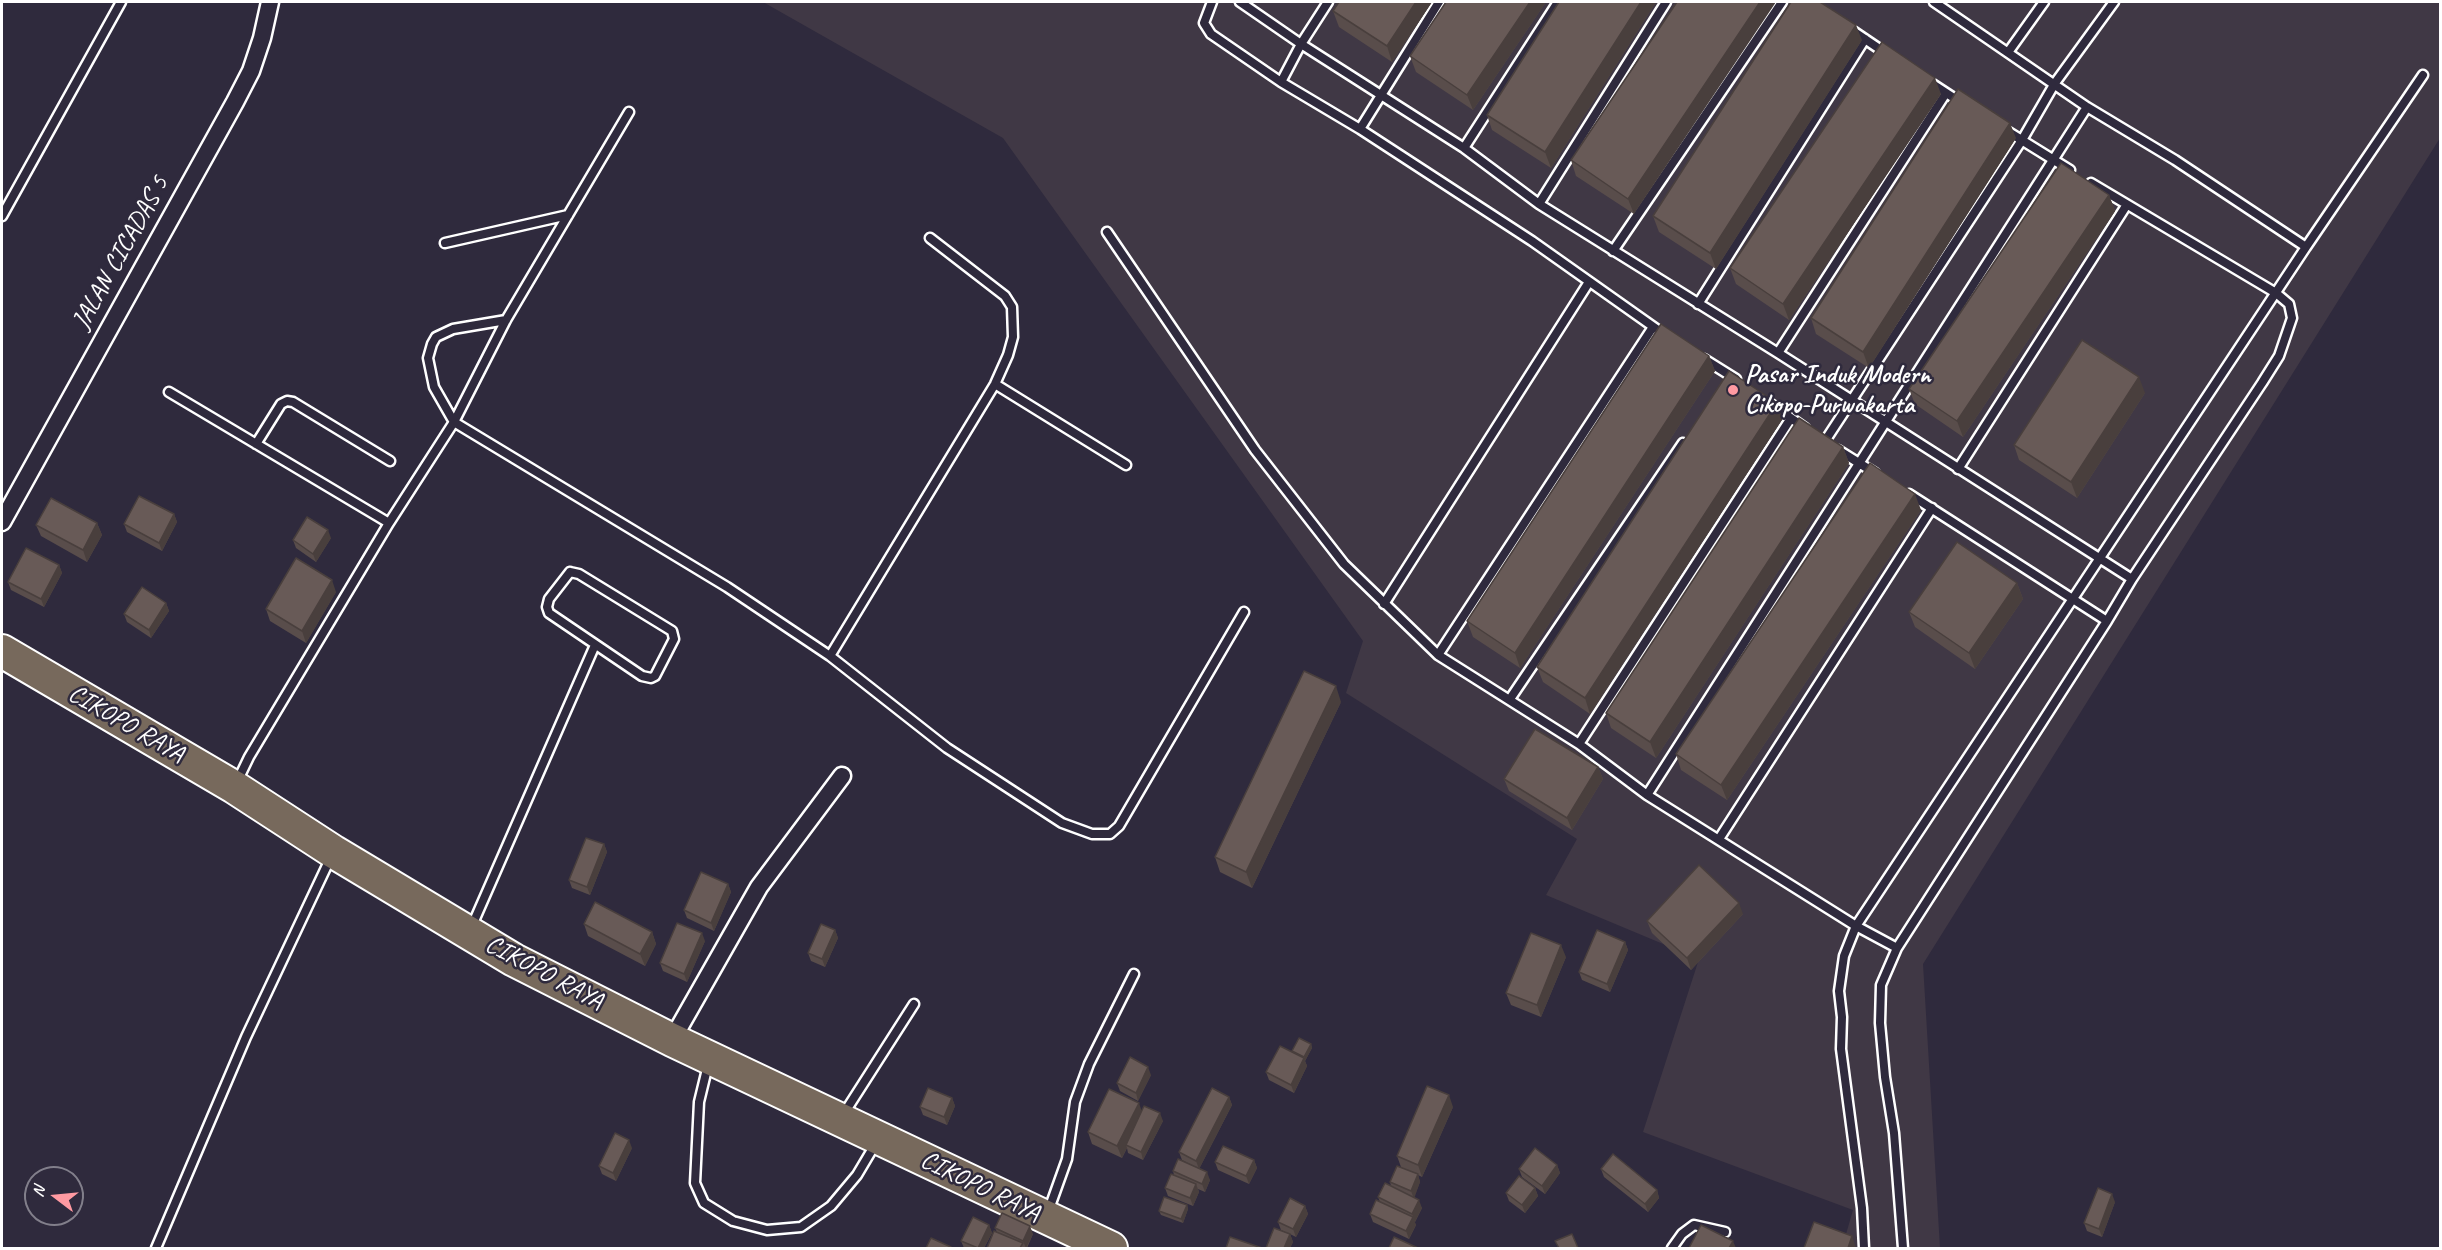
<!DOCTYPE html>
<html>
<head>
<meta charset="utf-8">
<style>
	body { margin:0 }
	#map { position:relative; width:2442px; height:1250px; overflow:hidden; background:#2f2a3d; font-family:Caveat,sans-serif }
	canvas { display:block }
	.frame { position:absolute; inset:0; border:3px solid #fff; pointer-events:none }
	.north { position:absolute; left:24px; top:1166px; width:60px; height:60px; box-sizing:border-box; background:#2f2a3d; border:2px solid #827f8b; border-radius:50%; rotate:286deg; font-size:16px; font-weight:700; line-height:24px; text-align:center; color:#fff }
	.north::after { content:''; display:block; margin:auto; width:21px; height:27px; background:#ff9aa2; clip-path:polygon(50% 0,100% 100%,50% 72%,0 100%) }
</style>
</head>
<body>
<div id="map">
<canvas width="2442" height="1250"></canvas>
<div class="frame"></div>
<div class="north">N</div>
</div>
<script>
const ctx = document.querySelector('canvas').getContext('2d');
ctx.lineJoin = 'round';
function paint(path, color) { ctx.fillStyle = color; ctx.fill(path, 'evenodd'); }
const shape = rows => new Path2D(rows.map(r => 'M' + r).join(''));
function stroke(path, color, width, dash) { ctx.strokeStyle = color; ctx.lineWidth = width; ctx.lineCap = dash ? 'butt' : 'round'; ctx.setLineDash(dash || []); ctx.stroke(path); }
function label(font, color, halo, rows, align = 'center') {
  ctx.font = font + ' Caveat,sans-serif'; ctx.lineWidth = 5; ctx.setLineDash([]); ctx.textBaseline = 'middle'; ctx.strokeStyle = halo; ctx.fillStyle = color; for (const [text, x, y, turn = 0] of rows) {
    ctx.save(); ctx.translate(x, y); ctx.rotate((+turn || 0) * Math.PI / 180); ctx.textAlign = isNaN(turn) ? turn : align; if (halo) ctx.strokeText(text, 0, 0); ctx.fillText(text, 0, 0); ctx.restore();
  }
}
paint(shape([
	[763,2,2440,2,2440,138,1923,964,1940,1248,1842,1248,1853,1210,1643,1132,1699,959,1546,895,1577,839,1346,693,1363,641,1003,138]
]), '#403845');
const lane = shape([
	[1212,2,1204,23,1211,34,1281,82,1360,129,1532,241,1665,335],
	[1240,2,1301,44,1464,148,1539,204,1778,353,2132,579],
	[1934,2,2087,107,2175,160,2306,247,2423,75],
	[1853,31,1887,54],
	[2009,51,2044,2],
	[1281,82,1301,44,1328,2],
	[1931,83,1960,102],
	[1360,129,1439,2],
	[2007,131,2070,170],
	[1464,148,1558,2],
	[1539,204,1666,2],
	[2,216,121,2],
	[1107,232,1255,450,1344,564,1438,655,1579,744,1647,795,1856,926,1897,948],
	[445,243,568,215],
	[1613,251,1782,2],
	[1698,304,1865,39],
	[506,320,453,329,436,337,432,344,428,358,434,387,454,422,506,320,629,112],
	[1778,353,1946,93],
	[1704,359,1736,379],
	[995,384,1126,465],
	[169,392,389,523],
	[1771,404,1805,428],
	[1825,441,2022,140,2055,83,2114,2],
	[256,444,281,404,287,401,293,402,390,461],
	[1838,450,1875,473],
	[1958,469,2126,206],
	[1909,494,2107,621],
	[570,572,579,574,672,631,674,639,655,676,651,678,642,676,549,613,547,607,549,599,570,572],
	[1384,604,1589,282],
	[1438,655,1653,327],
	[830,656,995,384,1008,355,1013,337,1012,307,1005,296,930,238],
	[1510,699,1683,443],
	[1579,744,1791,418],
	[237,782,249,757,389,523,454,422,727,587,830,656,947,748,1062,823,1092,834,1110,834,1119,826,1244,612],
	[1647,795,2087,107],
	[1719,839,1932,508],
	[471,928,595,645],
	[708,1065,699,1102,695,1183,704,1203,733,1221,767,1230,801,1227,831,1206,857,1175,876,1143],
	[843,1115,914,1004],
	[1048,1212,1067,1159,1075,1102,1089,1064,1134,974],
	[156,1248,246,1037,331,857],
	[1672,1248,1682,1234,1694,1225,1725,1232],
	[1864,1248,1862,1208,1841,1049,1842,1017,1839,991,1844,956,1856,926,2306,247],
	[1903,1248,1894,1133,1885,1077,1880,1023,1881,985,1897,948,2107,621,2132,579,2262,383,2279,356,2292,318,2289,304,2276,293,2091,183]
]);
const street = shape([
	[2,522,235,102,251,71,262,38,270,2],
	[672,1040,759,887,842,776]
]);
const highway = shape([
	[2,651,234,787,334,852,514,960,672,1040,1111,1248]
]);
stroke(lane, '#fff', 13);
stroke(street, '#fff', 21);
stroke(highway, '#fff', 36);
stroke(lane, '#2f2a3d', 8);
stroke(street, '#2f2a3d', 16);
stroke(highway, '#77695c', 32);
paint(shape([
	[1432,2,1392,62,1339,27,1333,11],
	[1446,2,1546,2,1473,110,1416,72,1410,56],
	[1559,2,1656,2,1551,168,1492,130,1487,115],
	[1677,2,1634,214,1576,176,1571,160],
	[1862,40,1716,269,1659,232,1653,216],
	[1941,94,1789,320,1736,284,1730,268],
	[2016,138,1869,368,1816,334,1811,318],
	[2109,195,2115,211,1963,437,1915,404,1909,389],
	[1709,356,1715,371,1520,668,1473,637,1467,621],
	[2145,393,2077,498,2019,460,2014,445],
	[1777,403,1783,418,1590,714,1543,682,1537,667],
	[1843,447,1849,463,1656,758,1611,728,1606,713],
	[1921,510,1727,800,1681,770,1676,754],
	[174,514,177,522,162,551,127,532,124,524],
	[97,523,102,535,87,562,41,536,36,525],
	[331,538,316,562,296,548,293,540],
	[59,565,62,573,44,607,11,590,8,582],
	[2017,583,2023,599,1975,669,1915,627,1909,612],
	[336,592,306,643,270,621,266,609],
	[166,603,169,611,151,638,127,622,124,614],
	[1341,702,1252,888,1220,872,1215,857],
	[1598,767,1603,779,1572,830,1509,791,1504,779],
	[604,844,607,852,590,895,572,888,569,880],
	[728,884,731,892,714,931,687,918,684,910],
	[1743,914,1691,970,1652,933,1647,921],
	[584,924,652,932,656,944,645,966,588,936],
	[835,930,838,938,825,967,811,961,808,953],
	[705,941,687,982,663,971,660,963],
	[1625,942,1628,950,1610,992,1582,980,1579,972],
	[1566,957,1541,1017,1511,1005,1506,993],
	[1311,1044,1312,1048,1305,1061,1307,1066,1294,1093,1269,1080,1266,1072,1293,1052,1292,1051],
	[1151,1075,1138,1101,1120,1091,1117,1083],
	[1229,1097,1232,1105,1199,1169,1210,1180,1205,1192,1198,1189,1199,1192,1193,1206,1168,1196,1165,1188,1174,1175,1173,1171,1195,1167,1182,1160,1179,1152],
	[952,1098,955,1106,947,1125,923,1115,920,1107],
	[1453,1107,1422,1177,1418,1175,1420,1182,1414,1197,1422,1208,1415,1222,1414,1221,1416,1225,1409,1239,1373,1222,1370,1214,1380,1202,1378,1197,1391,1186,1390,1182,1401,1167,1397,1156],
	[1142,1111,1163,1121,1143,1160,1128,1153,1127,1148,1122,1158,1092,1144,1088,1132],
	[632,1148,616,1181,602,1174,599,1166],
	[1254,1160,1257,1168,1249,1184,1218,1170,1215,1162],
	[1557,1165,1560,1173,1545,1194,1522,1177,1519,1169],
	[1601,1169,1657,1190,1659,1198,1648,1212,1604,1177],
	[1535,1188,1538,1196,1525,1213,1509,1201,1506,1193],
	[2115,1202,2102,1237,2087,1231,2084,1223],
	[1187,1205,1188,1209,1183,1223,1161,1215,1159,1211],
	[1305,1206,1308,1214,1296,1237,1290,1234,1293,1242,1290,1248,1266,1248,1287,1233,1281,1230,1278,1222],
	[989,1225,992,1233,984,1248,964,1248,961,1241],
	[995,1228,1033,1234,1027,1248,987,1248,997,1232]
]), '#594d4b');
paint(shape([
	[1416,2,1432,2,1392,62,1387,46],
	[1530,2,1546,2,1473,110,1467,95],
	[1641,2,1656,2,1551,168,1545,152],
	[1760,2,1776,2,1634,214,1628,199],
	[1856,25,1862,40,1716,269,1710,253],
	[1935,78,1941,94,1789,320,1783,304],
	[2010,123,2016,138,1869,368,1863,352],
	[2109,195,2115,211,1963,437,1957,421],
	[1709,356,1715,371,1520,668,1515,653],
	[2139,377,2145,393,2077,498,2071,482],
	[1777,403,1783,418,1590,714,1585,698],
	[1843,447,1849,463,1656,758,1650,742],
	[1915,494,1921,510,1727,800,1721,785],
	[174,514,177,522,162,551,159,543],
	[97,523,102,535,87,562,83,550],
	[328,530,331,538,316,562,313,554],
	[59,565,62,573,44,607,41,599],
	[332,580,336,592,306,643,302,631],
	[2017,583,2023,599,1975,669,1969,653],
	[166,603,169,611,151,638,149,630],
	[1336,686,1341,702,1252,888,1246,872],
	[1598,767,1603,779,1572,830,1567,818],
	[604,844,607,852,590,895,587,887],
	[728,884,731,892,714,931,711,923],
	[1739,903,1743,914,1691,970,1687,958],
	[835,930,838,938,825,967,822,959],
	[652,932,656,944,645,966,640,954],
	[702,933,705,941,687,982,684,974],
	[1625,942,1628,950,1610,992,1607,984],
	[1561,945,1566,957,1541,1017,1537,1005],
	[1311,1044,1312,1048,1305,1061,1307,1066,1294,1093,1291,1085],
	[1148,1067,1151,1075,1138,1101,1136,1093],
	[1449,1095,1453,1107,1422,1177,1418,1165],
	[1229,1097,1232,1105,1199,1169,1196,1161],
	[952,1098,955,1106,947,1125,944,1117],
	[1139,1103,1143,1115,1126,1145,1127,1148,1122,1158,1117,1146],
	[1160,1113,1163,1121,1143,1160,1141,1152],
	[629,1140,632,1148,616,1181,613,1173],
	[1254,1160,1257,1168,1249,1184,1246,1176],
	[1557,1165,1560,1173,1545,1194,1542,1186],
	[1207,1172,1210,1180,1205,1192,1202,1184],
	[1418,1174,1420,1182,1414,1199,1411,1191],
	[1196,1184,1199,1192,1193,1206,1190,1198],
	[1535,1188,1538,1196,1525,1213,1522,1205],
	[1657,1190,1659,1198,1648,1212,1645,1204],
	[2112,1194,2115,1202,2102,1237,2099,1229],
	[1419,1200,1422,1208,1415,1222,1412,1214],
	[1187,1205,1188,1209,1183,1223,1181,1219],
	[1305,1206,1308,1214,1296,1237,1293,1229],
	[1413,1217,1416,1225,1409,1239,1406,1231],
	[989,1225,992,1233,984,1248,978,1248],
	[1030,1226,1033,1234,1026,1248,1023,1241],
	[1290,1234,1293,1242,1290,1248,1284,1248],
	[1852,1236,1856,1248,1848,1248],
	[1733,1241,1736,1248,1729,1248]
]), '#493f3d');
const building = shape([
	[1339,2,1416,2,1387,46,1333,11,1339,2],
	[1446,2,1530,2,1467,95,1410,56,1446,2],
	[1559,2,1641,2,1545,152,1487,115,1559,2],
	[1677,2,1760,2,1628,199,1571,160,1677,2],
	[1791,2,1820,2,1856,25,1710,253,1653,216,1791,2],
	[1882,42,1935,78,1783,304,1730,268,1882,42],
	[1958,89,2010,123,1863,352,1811,318,1958,89],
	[2061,163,2109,195,1957,421,1909,389,2061,163],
	[1661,324,1709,356,1515,653,1467,621,1661,324],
	[2082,340,2139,377,2071,482,2014,445,2082,340],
	[1729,371,1777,403,1585,698,1537,667,1729,371],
	[1799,418,1843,447,1650,742,1606,713,1799,418],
	[1870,463,1915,494,1721,785,1676,754,1870,463],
	[139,496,174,514,159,543,124,524,139,496],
	[51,498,97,523,83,550,36,525,51,498],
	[307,517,328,530,313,554,293,540,307,517],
	[1957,542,2017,583,1969,653,1909,612,1957,542],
	[26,548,59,565,41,599,8,582,26,548],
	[296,558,332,580,302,631,266,609,296,558],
	[142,587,166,603,149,630,124,614,142,587],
	[1304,671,1336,686,1246,872,1215,857,1304,671],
	[1535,729,1598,767,1567,818,1504,779,1535,729],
	[586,838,604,844,587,887,569,880,586,838],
	[1699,865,1739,903,1687,958,1647,921,1699,865],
	[701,872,728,884,711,923,684,910,701,872],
	[595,902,652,932,640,954,584,924,595,902],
	[677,923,702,933,684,974,660,963,677,923],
	[821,924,835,930,822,959,808,953,821,924],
	[1597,930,1625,942,1607,984,1579,972,1597,930],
	[1531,933,1561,945,1537,1005,1506,993,1531,933],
	[1299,1038,1311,1044,1304,1057,1292,1051,1299,1038],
	[1280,1046,1304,1058,1291,1085,1266,1072,1280,1046],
	[1130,1057,1148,1067,1136,1093,1117,1083,1130,1057],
	[1427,1086,1449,1095,1418,1165,1397,1156,1427,1086],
	[928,1088,952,1098,944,1117,920,1107,928,1088],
	[1212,1088,1229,1097,1196,1161,1179,1152,1212,1088],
	[1109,1089,1139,1103,1117,1146,1088,1132,1109,1089],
	[1144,1106,1160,1113,1141,1152,1126,1145,1144,1106],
	[615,1133,629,1140,613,1173,599,1166,615,1133],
	[1223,1146,1254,1160,1246,1176,1215,1162,1223,1146],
	[1535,1148,1557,1165,1542,1186,1519,1169,1535,1148],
	[1613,1154,1657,1190,1645,1204,1601,1169,1613,1154],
	[1178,1159,1207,1172,1202,1184,1173,1171,1178,1159],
	[1397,1166,1418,1174,1411,1191,1390,1182,1397,1166],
	[1171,1174,1196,1184,1190,1198,1165,1188,1171,1174],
	[1519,1176,1535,1188,1522,1205,1506,1193,1519,1176],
	[1385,1183,1419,1200,1412,1214,1378,1197,1385,1183],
	[2098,1188,2112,1194,2099,1229,2084,1223,2098,1188],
	[1164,1197,1187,1205,1181,1219,1159,1211,1164,1197],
	[1290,1198,1305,1206,1293,1229,1278,1222,1290,1198],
	[1376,1200,1413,1217,1406,1231,1370,1214,1376,1200],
	[1002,1213,1030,1226,1023,1241,995,1228,1002,1213],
	[973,1217,989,1225,978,1248,961,1241,973,1217],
	[1814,1222,1852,1236,1848,1248,1804,1248,1814,1222],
	[1701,1225,1733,1241,1729,1248,1689,1248,1701,1225],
	[1274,1228,1290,1234,1284,1248,1266,1248,1274,1228],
	[994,1231,1023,1243,1020,1248,987,1248,994,1231],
	[1572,1234,1578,1248,1559,1248,1555,1241,1572,1234],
	[1230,1237,1262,1248,1226,1248,1230,1237],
	[1394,1237,1418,1248,1389,1248,1394,1237],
	[931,1238,951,1247,950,1248,926,1248,931,1238]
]);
paint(building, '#685a57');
stroke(building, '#493f3d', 1.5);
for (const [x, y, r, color] of [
	[1733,390,6,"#ff9aa2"]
]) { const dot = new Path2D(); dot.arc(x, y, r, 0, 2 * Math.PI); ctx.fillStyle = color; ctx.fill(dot); stroke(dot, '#2f2a3d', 2); }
label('26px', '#fff', '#2f2a3d', [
	["JALAN CICADAS 5",121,253,-61],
	["CIKOPO RAYA",126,724,30],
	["CIKOPO RAYA",544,973,28],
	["CIKOPO RAYA",980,1187,26]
]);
label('bold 26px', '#fff', '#2f2a3d', [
	["Pasar Induk Modern",1745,375],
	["Cikopo-Purwakarta",1745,405]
], 'left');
</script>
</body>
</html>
